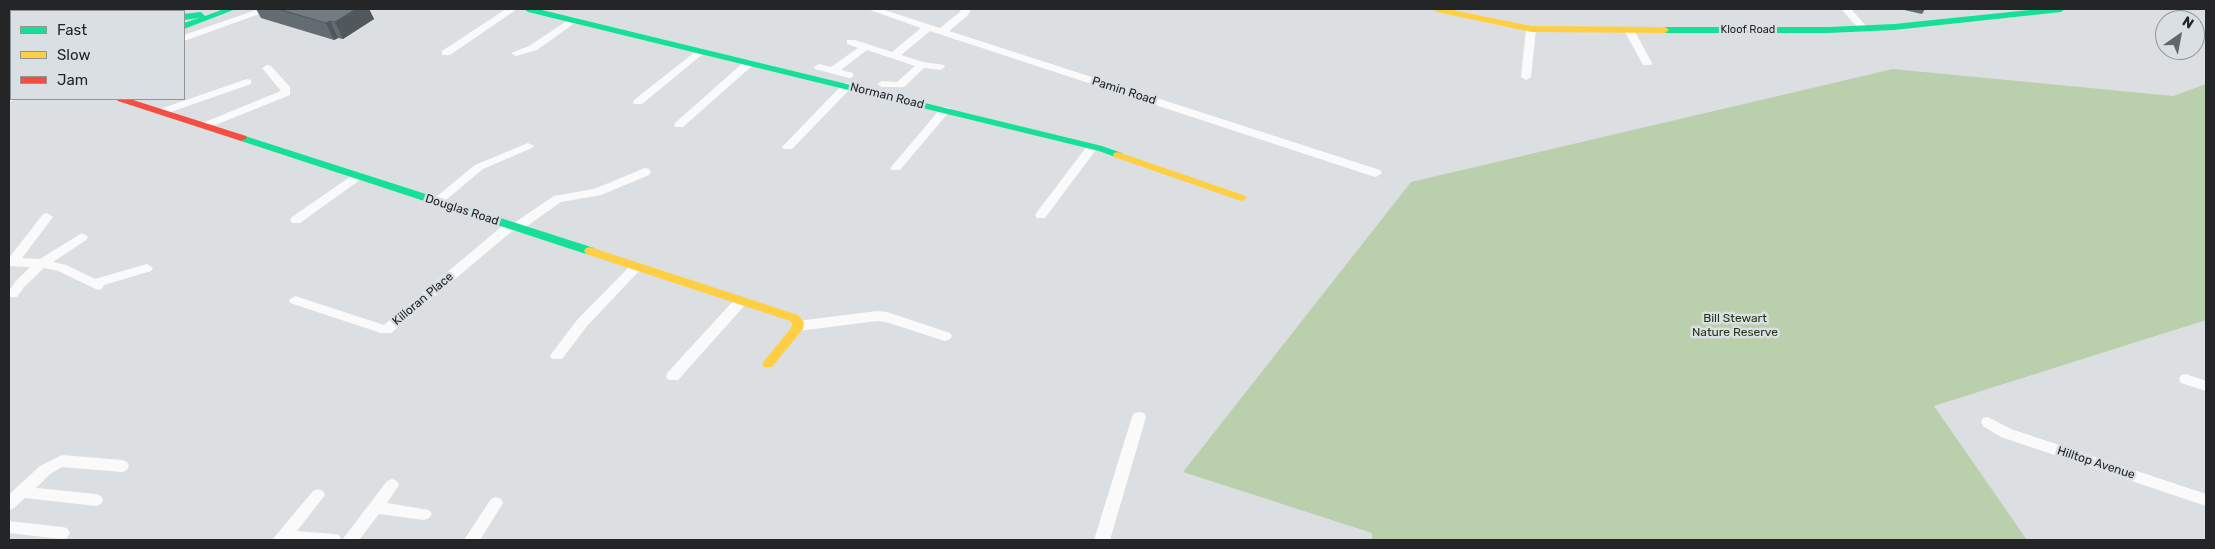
<!DOCTYPE html>
<html>
<head>
<meta charset="utf-8">
<style>
	body { margin:0 }
	#map { position:relative; width:2215px; height:549px; overflow:hidden; background:#dcdfe2; font-family:Rubik,sans-serif }
	canvas { display:block }
	.frame { position:absolute; inset:0; border:10px solid #232527; pointer-events:none }
	.legend { position:absolute; left:10px; top:10px; width:175px; height:90px; box-sizing:border-box; background:#dadfe4; border:1px solid #919598; margin:0; padding:6px 9px; list-style:none; font-size:15px; color:#232527 }
	.legend li { display:flex; align-items:center; gap:10px; height:25px }
	.legend b { width:25px; border:1px solid #919598 }
	.north { position:absolute; left:2155px; top:10px; width:50px; height:50px; box-sizing:border-box; background:#dadfe4; border:1px solid #919598; border-radius:50%; rotate:33deg; font-size:14px; font-weight:700; line-height:20px; text-align:center; color:#232527 }
	.north::after { content:''; display:block; margin:auto; width:18px; height:22px; background:#646668; clip-path:polygon(50% 0,100% 100%,50% 72%,0 100%) }
</style>
</head>
<body>
<div id="map">
<canvas width="2215" height="549"></canvas>
<div class="frame"></div>
<ul class="legend">
<li><b style="height:6px;background:#16e098"></b>Fast</li>
<li><b style="height:6px;background:#ffcf43"></b>Slow</li>
<li><b style="height:6px;background:#f24e42"></b>Jam</li>
</ul>
<div class="north">N</div>
</div>
<script>
const ctx = document.querySelector('canvas').getContext('2d');
ctx.lineJoin = 'round';
function paint(path, color) { ctx.fillStyle = color; ctx.fill(path, 'evenodd'); }
const shape = rows => new Path2D(rows.map(r => 'M' + r).join(''));
function stroke(path, color, width, dash) { ctx.strokeStyle = color; ctx.lineWidth = width; ctx.lineCap = dash ? 'butt' : 'round'; ctx.setLineDash(dash || []); ctx.stroke(path); }
function label(font, color, halo, rows, align = 'center') {
  ctx.font = font + ' Rubik,sans-serif'; ctx.lineWidth = 5; ctx.setLineDash([]); ctx.textBaseline = 'middle'; ctx.strokeStyle = halo; ctx.fillStyle = color; for (const [text, x, y, turn = 0] of rows) {
    ctx.save(); ctx.translate(x, y); ctx.rotate((+turn || 0) * Math.PI / 180); ctx.textAlign = isNaN(turn) ? turn : align; if (halo) ctx.strokeText(text, 0, 0); ctx.fillText(text, 0, 0); ctx.restore();
  }
}
paint(shape([
	[1893,69,2173,96,2206,84,2206,320,1934,406,2027,540,1372,540,1372,533,1183,472,1411,182]
]), '#bad0ac');
paint(shape([
	[259,9,273,9,184,41,184,35,259,9],
	[506,9,517,9,450,55,442,55,442,51,506,9],
	[867,9,881,9,940,28,960,12,961,9,971,9,968,15,949,31,1380,170,1382,173,1376,177,1372,176,930,31,901,55,923,62,944,65,945,67,940,70,924,68,904,87,882,87,877,84,882,81,897,82,915,66,867,50,841,70,853,73,853,77,849,78,815,69,814,67,819,64,831,67,858,48,847,44,847,40,855,40,892,52,921,28,867,9],
	[1841,9,1851,9,1866,26,1866,30,1860,30,1841,9],
	[573,17,576,18,576,22,537,50,516,56,511,53,529,46,573,17],
	[1531,26,1536,29,1531,77,1526,80,1521,77,1526,29,1531,26],
	[1629,27,1634,30,1652,63,1651,65,1643,65,1642,63,1624,30,1629,27],
	[700,48,705,51,704,53,642,104,634,104,633,102,634,100,700,48],
	[749,60,753,61,753,65,683,127,675,127,674,125,675,123,745,61,749,60],
	[267,65,271,66,290,87,290,95,208,128,200,128,199,126,200,124,281,91,262,68,267,65],
	[247,79,251,80,251,84,165,114,157,114,156,112,157,110,247,79],
	[847,83,851,84,851,88,792,149,784,149,782,147,784,145,843,84,847,83],
	[9,95,11,95,11,99,16,99,9,102,9,95],
	[945,107,949,108,950,110,949,112,900,170,892,170,890,168,892,166,941,108,945,107],
	[528,143,534,146,532,148,483,169,440,205,432,205,430,202,475,165,528,143],
	[1092,144,1098,147,1045,218,1037,218,1035,215,1037,212,1088,145,1092,144],
	[645,168,649,169,651,172,649,175,601,195,561,202,520,231,512,231,391,333,381,333,290,303,289,300,295,296,384,325,506,223,514,223,554,196,594,189,645,168],
	[357,172,361,173,363,176,361,179,300,223,292,223,290,220,292,217,357,172],
	[47,213,53,217,22,258,40,259,82,233,88,237,86,240,53,262,66,265,95,279,147,264,153,268,151,271,104,285,102,289,98,290,58,271,44,268,24,287,17,297,9,297,9,291,16,281,30,267,9,266,9,258,43,214,47,213],
	[636,263,642,267,640,270,587,326,562,359,552,359,550,356,552,353,577,320,632,264,636,263],
	[741,297,747,301,746,304,678,380,668,380,666,376,668,372,736,298,741,297],
	[877,311,887,312,950,333,952,336,950,339,945,341,886,322,877,321,798,331,793,329,791,326,793,323,798,321,877,311],
	[2186,374,2206,381,2206,391,2181,383,2179,379,2181,375,2186,374],
	[1139,412,1144,413,1146,417,1110,540,1094,540,1132,417,1134,413,1139,412],
	[1988,417,2011,429,2206,494,2206,506,2001,437,1983,426,1981,422,1983,418,1988,417],
	[62,455,122,460,127,462,129,466,127,470,122,472,62,467,50,474,36,488,96,494,101,496,103,500,101,504,96,506,25,498,14,508,9,510,9,495,16,488,40,466,62,455],
	[392,479,397,481,399,485,387,503,429,510,432,514,429,518,424,520,379,514,359,540,342,540,387,481,392,479],
	[318,489,323,491,325,495,297,531,334,534,339,535,342,540,272,540,313,491,318,489],
	[496,497,501,499,503,503,480,540,464,540,491,499,496,497],
	[9,521,62,527,67,528,70,533,67,538,62,539,9,533,9,521]
]), '#fafafb');
paint(shape([
	[9,9,19,9,9,14,9,9],
	[33,9,48,9,45,11,32,11,33,9],
	[124,9,133,9,135,11,126,11,124,9],
	[144,9,155,9,157,11,146,11,144,9],
	[224,9,236,9,184,29,184,23,199,18,184,20,184,14,201,12,205,16,224,9],
	[524,9,538,9,1102,146,1122,153,1123,155,1118,158,1099,151,528,12,524,9],
	[2039,9,2065,9,2061,12,1894,30,1828,33,1665,33,1661,30,1665,27,1828,27,1894,24,2039,9],
	[242,135,594,248,596,251,590,255,586,254,238,140,237,138,242,135]
]), '#16e098');
paint(shape([
	[1433,9,1448,9,1531,26,1665,27,1669,30,1665,33,1531,32,1437,12,1433,9],
	[11,83,11,89,9,90,9,84,11,83],
	[1118,152,1246,196,1247,198,1242,201,1238,200,1114,157,1113,155,1114,153,1118,152],
	[590,247,798,315,804,322,803,329,772,367,764,367,762,364,764,361,791,328,792,323,790,321,586,254,584,251,586,248,590,247]
]), '#ffcf43');
paint(shape([
	[116,99,130,99,246,136,247,138,242,141,238,140,118,101,116,99]
]), '#f24e42');
paint(shape([
	[256,9,369,9,374,19,343,39,338,38,334,40,261,18],
	[1900,9,1925,9,1922,14]
]), '#626c71');
paint(shape([
	[356,9,369,9,374,19,343,39,335,22],
	[330,21,338,38,334,40,326,23]
]), '#50585c');
const building = shape([
	[278,9,356,9,335,22,330,21,326,23,278,9]
]);
paint(building, '#727d83');
stroke(building, '#50585c', 1);
label('11px', '#232527', '#dadfe4', [
	["Kloof Road",1748,30]
]);
label('12px', '#232527', '#dadfe4', [
	["Pamin Road",1124,91,18],
	["Norman Road",887,96,14],
	["Douglas Road",462,210,18],
	["Killoran Place",423,299,-40],
	["Hilltop Avenue",2096,463,18]
]);
label('12px', '#243413', '#dadfe4', [
	["Bill Stewart",1735,319],
	["Nature Reserve",1735,333]
]);
</script>
</body>
</html>
